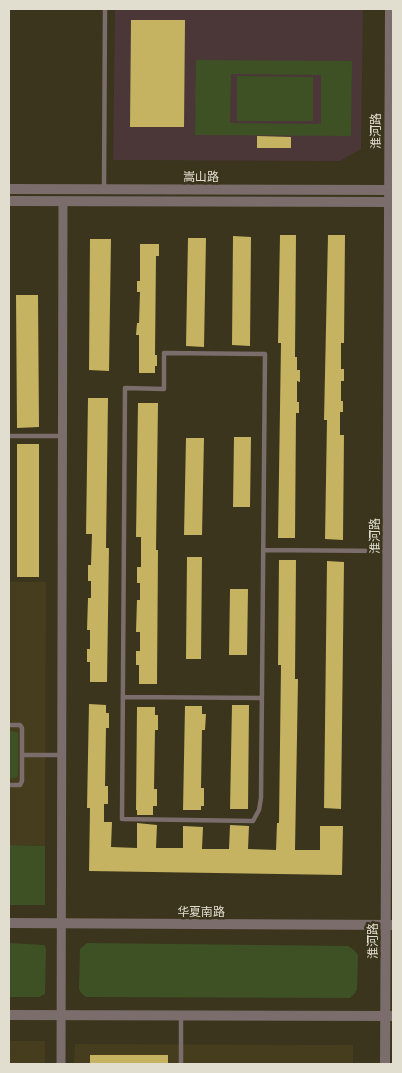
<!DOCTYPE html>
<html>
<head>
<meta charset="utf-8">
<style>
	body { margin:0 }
	#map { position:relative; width:402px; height:1073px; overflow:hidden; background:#3a351c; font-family:Barlow,sans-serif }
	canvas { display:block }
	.frame { position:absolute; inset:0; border:10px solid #e1decf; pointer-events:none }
</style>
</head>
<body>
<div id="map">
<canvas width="402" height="1073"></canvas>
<div class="frame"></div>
</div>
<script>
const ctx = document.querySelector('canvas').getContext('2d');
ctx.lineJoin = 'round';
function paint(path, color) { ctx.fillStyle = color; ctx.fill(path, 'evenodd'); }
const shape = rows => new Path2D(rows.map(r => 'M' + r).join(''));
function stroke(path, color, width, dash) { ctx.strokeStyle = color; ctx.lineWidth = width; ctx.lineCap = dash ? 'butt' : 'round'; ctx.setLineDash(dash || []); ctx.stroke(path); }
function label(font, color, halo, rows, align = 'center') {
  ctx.font = font + ' Barlow,"Noto Sans SC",sans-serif'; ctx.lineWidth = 5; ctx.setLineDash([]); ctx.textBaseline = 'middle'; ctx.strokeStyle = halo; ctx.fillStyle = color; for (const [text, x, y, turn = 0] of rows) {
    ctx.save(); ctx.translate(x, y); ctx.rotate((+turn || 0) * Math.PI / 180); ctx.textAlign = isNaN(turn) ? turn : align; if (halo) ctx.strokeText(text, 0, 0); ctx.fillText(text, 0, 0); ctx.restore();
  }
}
paint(shape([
	[9,582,46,582,45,846,9,845],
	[9,1041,45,1041,45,1064,9,1064],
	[75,1044,353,1045,353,1064,74,1064]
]), '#453d1d');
paint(shape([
	[115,9,363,9,361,149,340,161,113,160]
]), '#4b3638');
paint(shape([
	[196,60,352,61,351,136,195,135],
	[231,74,321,75,321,124,230,123],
	[237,76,313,77,313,121,237,121],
	[9,731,17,732,18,734,18,775,16,778,9,778],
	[9,845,45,846,45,905,9,905],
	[9,943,44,945,46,948,45,994,39,997,9,997],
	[87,943,348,946,354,950,358,955,357,990,354,994,350,998,86,997,81,993,79,989,80,949]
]), '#3d5125');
paint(shape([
	[131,20,185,20,184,127,130,127],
	[257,136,291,137,291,148,257,148],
	[280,235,296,235,295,357,297,357,297,370,300,370,300,382,297,381,297,402,299,402,299,413,296,413,295,538,278,538,281,343,278,343],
	[328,235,345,235,344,343,341,343,341,369,344,369,344,381,341,381,341,401,343,401,343,412,340,412,340,435,344,435,343,540,325,539,327,420,324,420],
	[233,236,251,237,250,346,232,345],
	[188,238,206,238,204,347,186,346],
	[90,239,111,239,109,371,89,370],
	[140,244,159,244,159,256,156,256,155,355,157,355,157,366,155,366,155,373,139,373,139,335,136,335,137,323,139,323,140,292,137,292,137,281,140,281],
	[16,295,38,295,39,427,17,428],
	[88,398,108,398,106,548,109,548,107,682,90,682,90,662,87,662,87,649,90,649,90,630,87,630,88,598,91,598,91,581,88,581,88,565,91,565,92,534,86,534],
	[138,403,158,403,156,550,158,550,157,684,139,684,139,665,136,665,136,651,140,651,140,632,136,632,137,600,140,600,140,583,137,583,137,567,141,567,141,537,136,537],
	[234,437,251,437,250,507,233,507],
	[186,438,204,438,202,535,184,535],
	[17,444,39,444,39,577,17,577],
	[187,557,202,557,201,659,186,659],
	[279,560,296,560,295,679,298,679,295,850,320,850,320,826,343,826,342,875,89,871,90,808,87,808,89,704,106,705,106,713,109,713,109,728,106,728,105,786,108,786,108,804,104,804,104,822,112,822,111,847,137,848,137,823,157,825,156,848,183,848,183,826,203,827,202,849,229,849,230,825,249,826,248,849,276,850,277,823,279,823,281,665,278,665],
	[327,561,344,562,341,809,324,808],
	[230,589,248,589,247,655,229,655],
	[232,705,249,705,248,809,230,809],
	[185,706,202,706,202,714,206,714,205,730,202,730,201,788,204,788,204,806,201,806,201,810,183,810],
	[137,707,155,707,155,715,158,715,158,730,155,730,154,789,157,789,157,806,153,806,153,815,137,815,137,810,136,810],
	[90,1055,168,1055,168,1064,90,1064]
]), '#c5b362');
stroke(shape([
	[104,189,105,9],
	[164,353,265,354,261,798,259,810,253,821,122,819,125,388,164,389,164,353],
	[9,436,62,436],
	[263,550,387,551],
	[123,697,262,698],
	[9,725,20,725,22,728,22,781,20,785,9,785],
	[22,755,62,755],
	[181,1064,181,1016]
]), '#7b6d6b', 4.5);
stroke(shape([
	[61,1064,63,201]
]), '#7b6d6b', 9);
stroke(shape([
	[9,189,393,190],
	[9,201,393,202],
	[9,923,393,925],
	[9,1015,393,1016],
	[385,1064,390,9]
]), '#7b6d6b', 10);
label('12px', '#e1decf', '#3a351c', [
	["淮河路",376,131,-90],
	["嵩山路",201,177],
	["淮河路",375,536,-90],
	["华夏南路",201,912],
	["淮河路",373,941,-90]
]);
</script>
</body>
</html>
